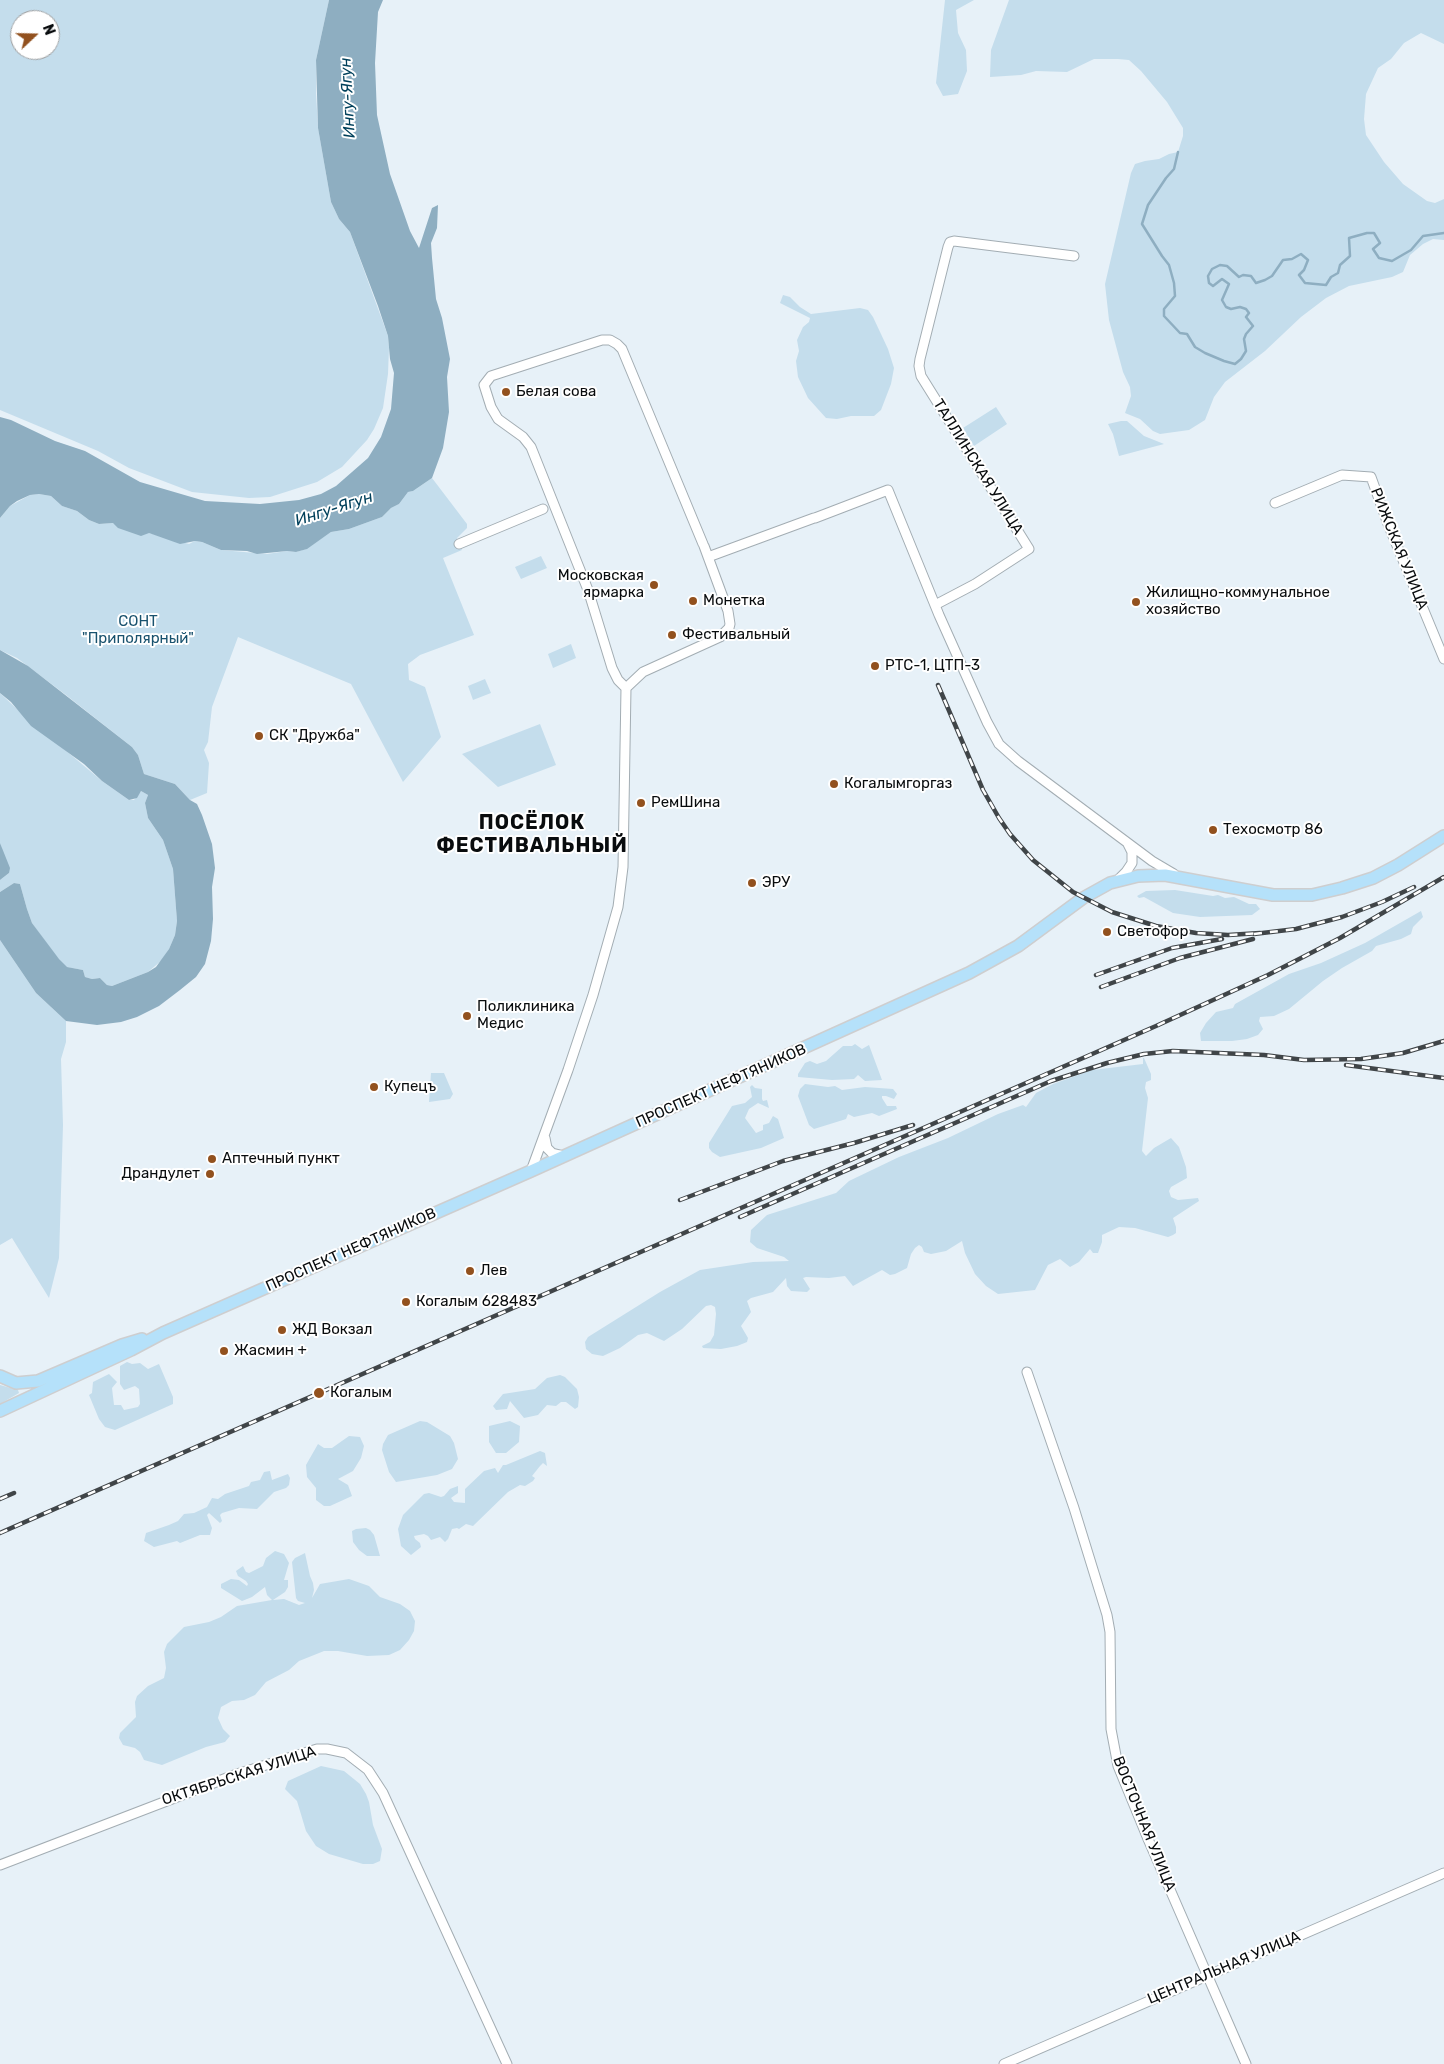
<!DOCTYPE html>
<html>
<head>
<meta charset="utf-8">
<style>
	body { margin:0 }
	#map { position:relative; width:1444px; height:2064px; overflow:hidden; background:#e7f1f8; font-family:Rubik,sans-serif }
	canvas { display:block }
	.north { position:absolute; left:10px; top:10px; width:50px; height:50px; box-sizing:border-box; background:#fff; border:1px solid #9d9e9f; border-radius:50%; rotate:69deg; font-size:14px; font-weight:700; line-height:20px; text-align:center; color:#090c0e }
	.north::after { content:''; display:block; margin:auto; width:18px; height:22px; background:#92511e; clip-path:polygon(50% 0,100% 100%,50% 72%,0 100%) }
</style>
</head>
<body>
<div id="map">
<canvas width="1444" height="2064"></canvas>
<div class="north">N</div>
</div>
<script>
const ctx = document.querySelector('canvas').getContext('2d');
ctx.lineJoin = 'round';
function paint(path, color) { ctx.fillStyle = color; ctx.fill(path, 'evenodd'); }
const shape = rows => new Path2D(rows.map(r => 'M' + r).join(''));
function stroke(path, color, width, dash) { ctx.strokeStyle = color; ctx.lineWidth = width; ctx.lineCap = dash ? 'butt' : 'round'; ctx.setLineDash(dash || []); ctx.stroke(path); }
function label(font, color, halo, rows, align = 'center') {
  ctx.font = font + ' Rubik,sans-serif'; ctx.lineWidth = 4; ctx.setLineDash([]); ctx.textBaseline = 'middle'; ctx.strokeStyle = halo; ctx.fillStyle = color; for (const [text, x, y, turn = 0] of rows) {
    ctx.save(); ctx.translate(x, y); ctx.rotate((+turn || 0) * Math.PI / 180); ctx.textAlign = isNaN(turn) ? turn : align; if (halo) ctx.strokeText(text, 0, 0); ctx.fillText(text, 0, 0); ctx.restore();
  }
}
paint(shape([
	[0,0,329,0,316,60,316,93,318,128,331,202,339,219,350,232,388,336,389,348,388,374,383,408,374,429,367,440,342,467,317,482,270,497,249,498,192,492,129,468,98,451,0,410],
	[20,20,50,20,50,50,20,50],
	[945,0,974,0,956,10,958,33,966,50,967,71,958,94,943,96,936,83],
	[1009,0,1444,0,1444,44,1421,33,1404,43,1391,59,1378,68,1366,94,1364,119,1366,135,1384,162,1403,184,1427,201,1435,203,1444,199,1444,240,1433,239,1423,244,1410,255,1403,272,1392,277,1349,286,1326,298,1301,317,1265,351,1225,382,1214,397,1205,420,1189,430,1160,434,1153,431,1140,419,1125,413,1131,396,1130,387,1123,372,1109,320,1105,284,1131,173,1135,164,1145,161,1159,159,1169,154,1178,152,1183,136,1183,128,1167,102,1141,71,1129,60,1118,59,1094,59,1067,72,1036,71,1021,75,990,77,991,50],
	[783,295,790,297,800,307,811,314,860,308,868,310,873,317,888,349,894,368,891,384,881,410,874,416,851,416,837,419,826,418,808,398,798,377,796,361,799,351,797,340,803,327,809,322,810,318,780,303],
	[996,407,1007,424,974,446,963,428],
	[1121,421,1127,421,1144,436,1164,444,1119,456,1113,434,1108,424],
	[432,478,467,524,467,528,457,538,462,550,443,558,474,635,420,655,408,664,409,680,425,687,441,737,403,782,351,684,238,637,212,707,208,742,204,750,209,763,207,793,190,800,175,784,144,774,138,755,132,747,66,695,17,658,0,650,0,518,10,506,30,495,39,494,51,496,62,506,77,511,89,520,99,524,113,523,189,544,195,541,202,542,221,550,267,554,287,551,296,552,306,549,331,532,349,529,382,517,391,508,399,504,408,492,413,491],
	[541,556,547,568,521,579,515,567],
	[571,644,576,658,553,668,548,654],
	[485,679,491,693,473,700,468,686],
	[0,693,20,712,102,781,129,800,134,800,141,791,148,795,145,803,148,818,163,840,173,869,177,921,175,935,169,949,162,960,148,972,112,986,107,985,100,978,92,979,85,977,83,970,66,967,54,954,32,923,27,909,20,884,14,883,0,892,0,880,9,873,0,843],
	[540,724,556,765,498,787,462,754],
	[1175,890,1213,896,1218,895,1225,898,1234,897,1249,904,1256,904,1260,909,1252,915,1200,917,1173,913,1144,897,1139,898,1137,896,1146,891],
	[1421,911,1423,917,1413,927,1411,934,1401,939,1376,946,1372,951,1342,968,1323,981,1289,1009,1274,1016,1260,1017,1259,1021,1263,1029,1258,1035,1247,1039,1232,1041,1201,1041,1200,1033,1206,1023,1216,1012,1233,1008,1235,1004,1289,974,1321,963,1365,943],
	[0,940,36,993,66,1021,66,1042,61,1059,63,1125,59,1258,49,1298,12,1238,0,1245],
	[855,1044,862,1049,869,1045,882,1080,865,1081,858,1075,854,1079,832,1080,798,1077,798,1074,805,1063,810,1061,817,1064,826,1061,843,1046,852,1046],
	[1143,1058,1144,1058,1151,1074,1151,1080,1146,1082,1145,1088,1148,1098,1142,1151,1146,1156,1154,1148,1171,1138,1179,1147,1186,1167,1187,1178,1171,1187,1169,1191,1171,1197,1178,1200,1198,1198,1199,1201,1173,1218,1176,1227,1176,1233,1173,1235,1168,1237,1135,1228,1119,1227,1102,1235,1102,1242,1098,1253,1093,1253,1090,1249,1079,1262,1070,1267,1060,1259,1048,1265,1035,1290,998,1294,986,1286,975,1274,965,1253,962,1241,946,1251,931,1254,924,1252,922,1247,919,1245,915,1248,911,1254,907,1268,895,1274,890,1275,882,1270,853,1286,845,1276,829,1278,806,1277,803,1278,810,1289,807,1292,791,1291,787,1286,786,1278,773,1292,751,1298,747,1301,751,1312,741,1326,748,1338,747,1342,737,1346,721,1349,703,1348,702,1346,710,1342,714,1335,716,1314,715,1307,711,1305,706,1306,682,1329,664,1341,647,1333,638,1335,620,1348,603,1356,592,1354,586,1349,585,1342,588,1337,660,1292,700,1270,753,1262,789,1261,784,1257,757,1248,750,1242,751,1230,767,1215,836,1193,849,1181,899,1157,948,1138,998,1114,1023,1105,1026,1107,1036,1093,1053,1084,1092,1070,1143,1064],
	[431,1073,444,1073,453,1094,450,1099,429,1102],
	[805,1084,828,1087,835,1086,842,1090,865,1087,893,1089,897,1094,894,1099,886,1096,882,1096,882,1098,887,1106,896,1106,897,1109,879,1116,872,1113,854,1117,848,1114,846,1119,843,1120,814,1129,809,1125,798,1096,800,1089],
	[752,1085,755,1088,762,1089,762,1099,763,1101,767,1100,769,1108,758,1103,749,1109,745,1118,756,1133,763,1130,763,1125,769,1123,773,1116,778,1119,784,1138,761,1148,720,1157,712,1152,709,1148,709,1143,732,1106,745,1103,752,1097,750,1087],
	[127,1362,132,1364,140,1363,148,1369,159,1364,173,1397,173,1404,115,1430,105,1427,99,1419,89,1395,92,1393,93,1382,109,1374,117,1382,112,1388,114,1405,121,1405,124,1410,138,1407,140,1404,139,1389,135,1386,124,1390,120,1384,120,1366],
	[560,1375,565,1377,577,1389,579,1397,578,1407,575,1409,566,1402,561,1402,556,1406,547,1405,538,1415,524,1418,510,1401,507,1409,496,1410,493,1406,503,1394,535,1389,547,1378],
	[0,1385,18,1390,19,1393,0,1404],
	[420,1421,427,1422,450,1436,454,1443,458,1459,452,1469,437,1475,396,1482,389,1472,382,1450,383,1444,388,1435],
	[510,1421,520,1426,519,1442,506,1453,496,1453,489,1442,489,1426],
	[349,1436,360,1437,364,1446,361,1458,353,1471,338,1479,348,1485,352,1496,330,1506,324,1506,316,1500,316,1488,307,1477,306,1465,318,1444,324,1448,332,1448],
	[540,1451,545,1453,547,1466,543,1463,540,1466,532,1476,535,1478,533,1481,525,1486,520,1485,508,1492,473,1526,466,1524,459,1529,457,1528,452,1529,448,1539,445,1542,440,1537,431,1540,428,1536,424,1534,414,1536,415,1539,420,1543,421,1547,411,1555,401,1546,398,1529,403,1515,424,1494,429,1493,441,1497,444,1496,450,1489,458,1486,458,1493,451,1498,454,1502,465,1503,465,1489,484,1471,495,1468,498,1473,503,1465,506,1465],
	[270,1471,272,1480,288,1474,290,1478,289,1485,286,1488,274,1492,257,1509,239,1508,222,1513,220,1515,222,1521,220,1523,209,1513,207,1515,212,1528,210,1535,200,1535,180,1543,177,1541,154,1547,144,1541,146,1533,169,1525,178,1521,184,1514,194,1513,207,1507,212,1498,218,1499,225,1494,249,1486,251,1482,260,1480,264,1472],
	[366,1528,370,1530,374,1535,380,1556,367,1556,359,1550,353,1542,352,1531,356,1529],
	[275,1551,284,1554,289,1563,284,1580,288,1580,288,1587,285,1592,273,1600,284,1599,299,1605,305,1603,298,1601,296,1598,292,1562,295,1558,305,1553,310,1576,313,1583,314,1590,312,1598,320,1584,349,1579,369,1586,380,1597,400,1604,410,1611,415,1621,414,1631,409,1640,400,1650,389,1655,367,1656,338,1651,324,1651,299,1661,289,1670,266,1682,255,1695,244,1700,232,1701,221,1707,218,1718,223,1729,230,1736,225,1742,206,1747,162,1765,144,1760,140,1752,135,1748,123,1745,119,1738,120,1733,136,1717,135,1702,137,1696,148,1686,164,1678,166,1668,164,1652,167,1644,184,1627,209,1622,221,1617,237,1606,272,1600,267,1595,265,1587,252,1597,242,1601,221,1588,221,1584,231,1579,239,1580,247,1586,248,1584,246,1581,238,1576,236,1571,243,1566,246,1572,249,1573,263,1566,266,1558],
	[321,1766,344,1771,360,1784,366,1794,369,1802,373,1825,382,1849,380,1861,373,1864,363,1864,329,1854,316,1846,306,1831,297,1801,285,1789,288,1781]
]), '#c4ddec');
paint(shape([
	[329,0,383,0,378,12,375,63,377,115,390,174,410,231,419,248,432,208,438,205,437,228,431,243,432,258,436,299,442,318,450,359,447,377,449,412,443,448,432,478,413,491,408,492,399,504,391,508,382,517,349,529,331,532,307,549,296,552,287,551,257,554,247,551,221,550,202,542,195,541,180,544,149,533,141,536,118,528,113,523,99,524,89,520,77,511,62,506,51,496,39,494,30,495,17,501,10,506,0,518,0,417,11,420,55,441,85,451,140,482,205,501,260,504,299,500,321,494,336,486,368,458,381,437,391,409,394,373,390,359,388,336,378,306,350,232,339,219,331,202,318,128,316,60],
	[0,650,28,666,132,747,138,755,144,774,175,784,190,800,197,804,202,815,212,844,215,868,212,887,213,919,211,941,205,964,196,977,180,990,159,1006,137,1017,121,1022,97,1025,66,1021,36,993,0,940,0,892,14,883,20,884,27,909,32,923,59,959,67,967,83,970,85,977,92,979,100,978,107,985,112,986,148,972,156,967,169,949,175,935,177,921,173,869,163,840,148,818,145,803,148,795,141,791,137,798,129,800,102,781,84,764,31,726,11,702,0,693],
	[0,843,10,868,9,873,0,880]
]), '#8eaec1');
stroke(shape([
	[1178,152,1174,169,1166,178,1148,205,1142,224,1162,256,1169,265,1174,283,1175,296,1164,309,1164,316,1180,333,1187,334,1195,347,1205,353,1224,361,1235,364,1241,359,1246,351,1244,339,1246,334,1253,326,1246,317,1249,313,1246,309,1240,307,1231,309,1226,307,1222,300,1229,284,1222,279,1213,286,1209,283,1208,276,1212,269,1220,265,1227,266,1239,277,1243,275,1251,276,1256,283,1265,280,1272,276,1283,260,1292,259,1301,254,1308,260,1304,270,1299,275,1305,283,1326,285,1331,277,1338,273,1340,265,1350,256,1349,238,1367,233,1374,233,1380,243,1373,249,1379,258,1392,261,1411,250,1423,236,1444,233]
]), '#8eaec1', 2.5);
const minor = shape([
	[1275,503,1342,475,1371,477,1388,524,1444,659],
	[815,518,888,490,939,615,987,722,999,744,1018,761,1152,861,1174,874],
	[459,544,543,509],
	[708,557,814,518],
	[588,590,531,447,523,437,498,419,491,407,484,385,491,376,602,340,610,340,617,344,622,349,703,544],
	[589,593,612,668,618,680,626,688],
	[935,605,975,584,1029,549,921,376,919,366,920,359,948,247,950,242,954,241,1074,256],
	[626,688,643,672,720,637,729,628,730,624,728,611,704,546],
	[1118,880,1126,872,1132,863,1132,852,1128,844],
	[545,1138,547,1148,552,1153,564,1156],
	[531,1171,568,1070,593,995,618,907,623,867,626,688],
	[1027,1372,1074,1508,1107,1615,1110,1632,1111,1729,1118,1766,1148,1839,1246,2064],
	[0,1865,237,1774,317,1749,327,1749,346,1753,368,1770,383,1793,507,2064],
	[1004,2064,1444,1873]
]);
const major = shape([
	[0,1376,16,1383,38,1381,122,1345,142,1339],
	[0,1411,131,1350,163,1333,531,1171,969,973,1018,946,1083,898,1110,883,1138,876,1165,875,1273,895,1312,895,1342,888,1373,878,1398,865,1444,836]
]);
stroke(minor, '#a3adb3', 11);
stroke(major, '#cececf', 14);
stroke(minor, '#fff', 9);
stroke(major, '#b5e1fa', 11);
const rail = shape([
	[938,685,983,790,999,818,1010,834,1033,860,1073,892,1112,912,1156,926,1196,933,1228,935,1260,933],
	[1254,934,1296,929,1342,917,1382,902,1414,887],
	[1096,975,1172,948,1222,939],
	[1101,987,1180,958,1253,939],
	[1346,1065,1444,1078],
	[680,1200,783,1161,854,1143,913,1125],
	[740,1217,1051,1081,1107,1063,1144,1054,1173,1051,1264,1055,1304,1060,1361,1059,1403,1053,1444,1041],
	[0,1499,14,1493],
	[0,1533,1156,1026,1268,975,1340,938,1444,877]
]);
stroke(rail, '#404548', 4.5);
stroke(rail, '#fff', 2.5, [8]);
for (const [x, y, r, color] of [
	[506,392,5,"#92511e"],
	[654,585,5,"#92511e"],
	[693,601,5,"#92511e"],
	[1136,602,5,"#92511e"],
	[672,635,5,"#92511e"],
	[875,666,5,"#92511e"],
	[259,736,5,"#92511e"],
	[834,784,5,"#92511e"],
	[641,803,5,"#92511e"],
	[1213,830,5,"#92511e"],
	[752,883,5,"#92511e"],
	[1107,932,5,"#92511e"],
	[467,1016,5,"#92511e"],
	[374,1087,5,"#92511e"],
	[212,1159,5,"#92511e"],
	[210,1174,5,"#92511e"],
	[470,1271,5,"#92511e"],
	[406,1302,5,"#92511e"],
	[282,1330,5,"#92511e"],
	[224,1351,5,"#92511e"],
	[319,1393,6,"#92511e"]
]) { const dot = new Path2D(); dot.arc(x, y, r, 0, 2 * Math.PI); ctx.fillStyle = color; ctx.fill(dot); stroke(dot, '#fff', 2); }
label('15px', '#090c0e', '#fff', [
	["Белая сова",516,392],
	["Московская",644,576,"right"],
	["ярмарка",644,593,"right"],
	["Жилищно-коммунальное",1146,593],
	["хозяйство",1146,610],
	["Монетка",703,601],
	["Фестивальный",682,635],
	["РТС-1, ЦТП-3",885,666],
	["СК \"Дружба\"",269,736],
	["Когалымгоргаз",844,784],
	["РемШина",651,803],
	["Техосмотр 86",1223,830],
	["ЭРУ",762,883],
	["Светофор",1117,932],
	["Поликлиника",477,1007],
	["Медис",477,1024],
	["Купецъ",384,1087],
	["Аптечный пункт",222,1159],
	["Драндулет",200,1174,"right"],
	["Лев",480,1271],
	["Когалым 628483",416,1302],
	["ЖД Вокзал",292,1330],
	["Жасмин +",234,1351],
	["Когалым",330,1393]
], 'left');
label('15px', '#090c0e', '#fff', [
	["ТАЛЛИНСКАЯ УЛИЦА",978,467,58],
	["РИЖСКАЯ УЛИЦА",1399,549,68],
	["ПРОСПЕКТ НЕФТЯНИКОВ",721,1086,-24],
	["ПРОСПЕКТ НЕФТЯНИКОВ",351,1250,-24],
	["ОКТЯБРЬСКАЯ УЛИЦА",239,1776,-18],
	["ВОСТОЧНАЯ УЛИЦА",1144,1824,68],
	["ЦЕНТРАЛЬНАЯ УЛИЦА",1224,1968,-23]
]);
label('15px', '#19526e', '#fff', [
	["СОНТ",138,622],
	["\"Приполярный\"",138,639]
]);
label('italic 16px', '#00405b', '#fff', [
	["Ингу-Ягун",348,98,-93],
	["Ингу-Ягун",334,509,-18]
]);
ctx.letterSpacing = '1px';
label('bold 20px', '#090c0e', '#fff', [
	["ПОСЁЛОК",532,823],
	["ФЕСТИВАЛЬНЫЙ",532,846]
]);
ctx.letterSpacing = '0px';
</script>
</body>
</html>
